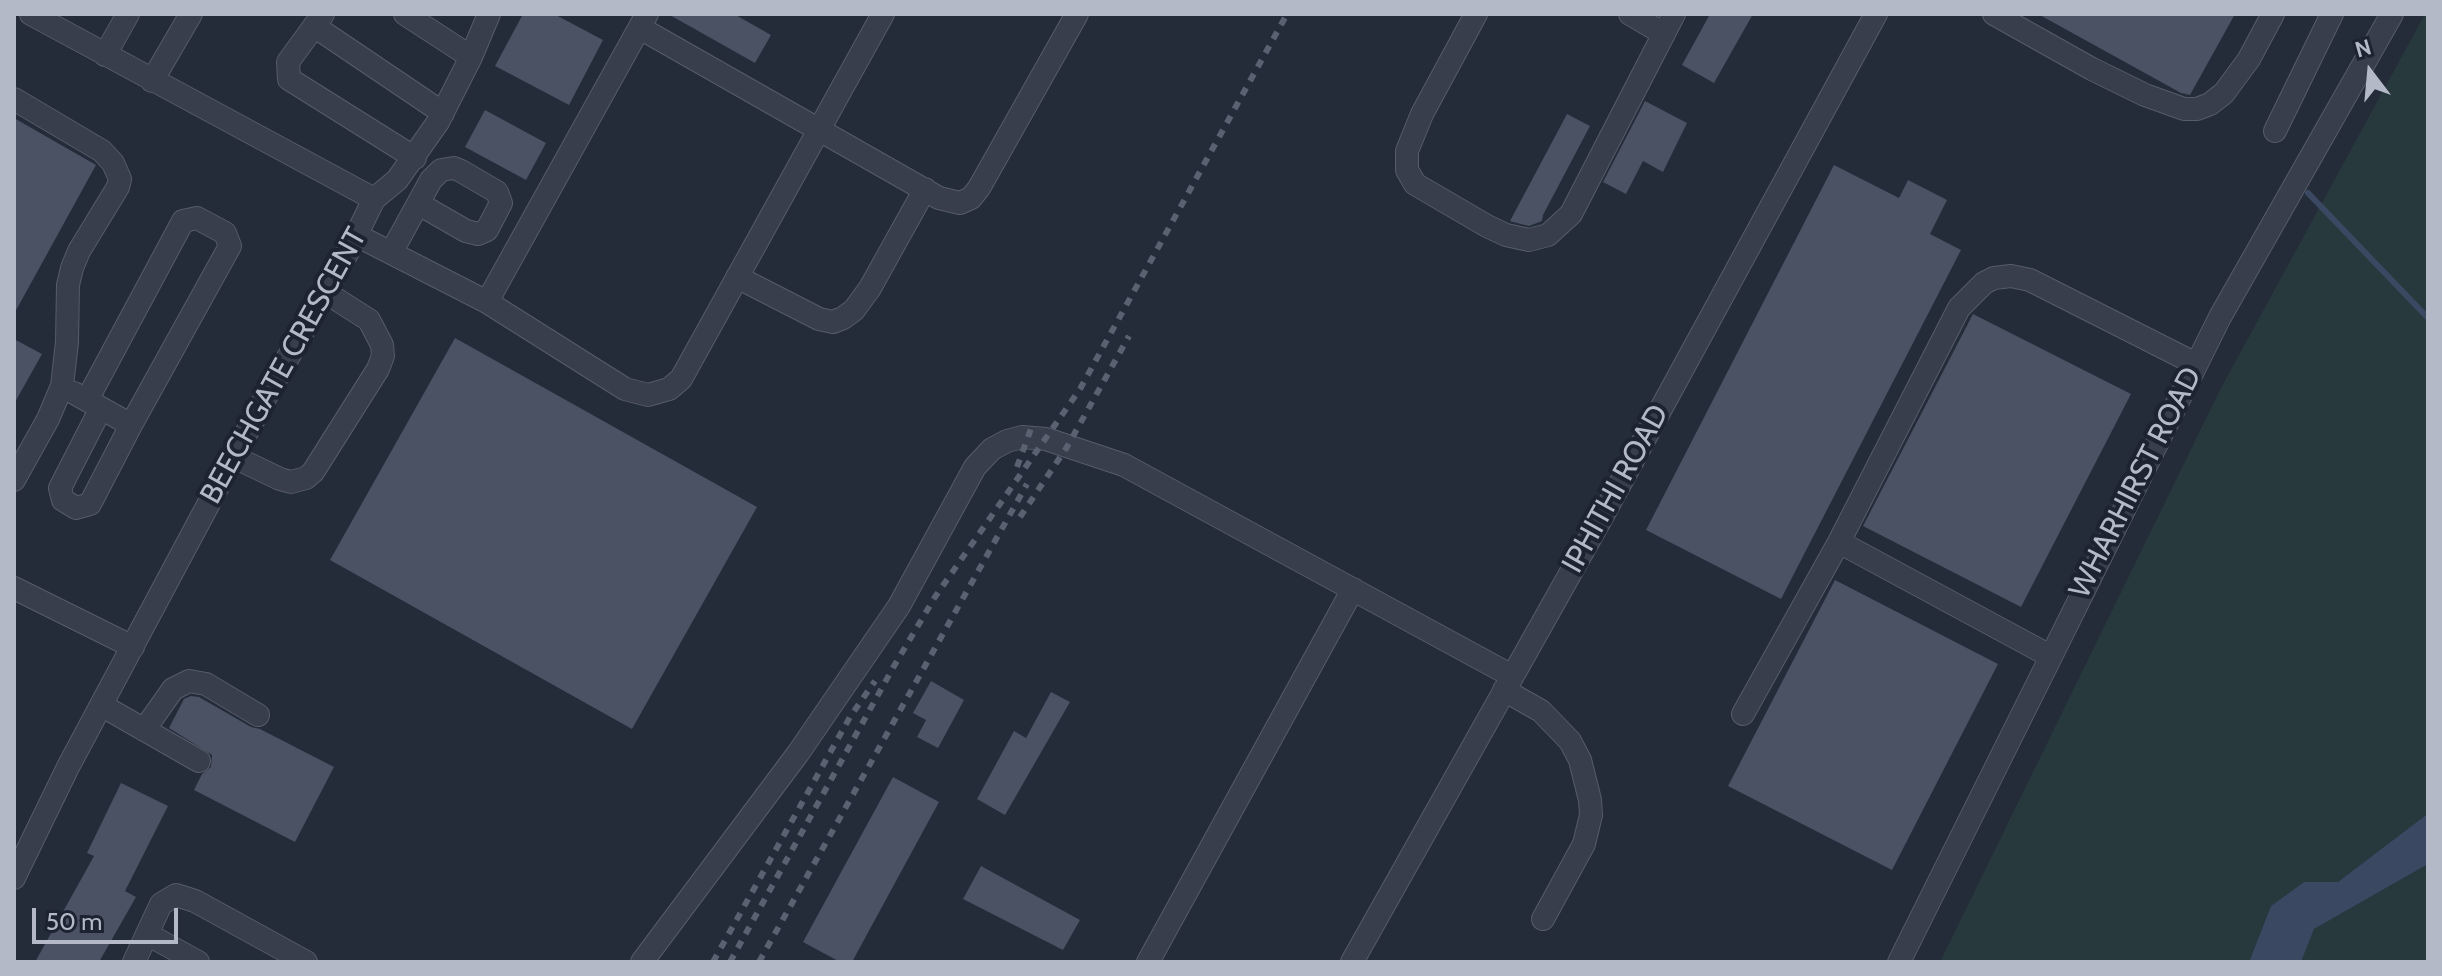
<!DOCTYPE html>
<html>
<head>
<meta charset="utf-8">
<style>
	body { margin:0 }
	#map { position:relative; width:2442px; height:976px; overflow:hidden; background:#242c3a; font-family:Cabin,sans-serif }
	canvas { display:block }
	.frame { position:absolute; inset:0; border:16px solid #b3b9c6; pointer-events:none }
	.north { position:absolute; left:2330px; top:32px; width:80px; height:80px; -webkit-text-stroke:6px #1d2330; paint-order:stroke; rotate:344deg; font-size:22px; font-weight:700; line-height:32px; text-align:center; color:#b3b9c6 }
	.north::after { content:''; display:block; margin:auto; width:28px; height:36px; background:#b3b9c6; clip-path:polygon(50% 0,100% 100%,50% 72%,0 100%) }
	.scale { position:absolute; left:32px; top:908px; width:146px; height:36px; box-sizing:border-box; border:4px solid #b3b9c6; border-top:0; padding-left:10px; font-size:24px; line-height:28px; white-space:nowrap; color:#b3b9c6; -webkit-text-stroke:6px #1d2330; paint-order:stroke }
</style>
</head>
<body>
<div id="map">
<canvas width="2442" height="976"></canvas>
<div class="frame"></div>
<div class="north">N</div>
<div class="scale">50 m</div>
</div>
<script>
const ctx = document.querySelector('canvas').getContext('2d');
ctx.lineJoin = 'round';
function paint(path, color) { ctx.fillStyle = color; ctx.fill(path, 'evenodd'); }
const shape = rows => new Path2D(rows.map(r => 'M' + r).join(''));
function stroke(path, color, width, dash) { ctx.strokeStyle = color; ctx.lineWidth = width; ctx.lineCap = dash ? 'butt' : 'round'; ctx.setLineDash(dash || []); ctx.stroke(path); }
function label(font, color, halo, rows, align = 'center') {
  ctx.font = font + ' Cabin,sans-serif'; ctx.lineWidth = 8; ctx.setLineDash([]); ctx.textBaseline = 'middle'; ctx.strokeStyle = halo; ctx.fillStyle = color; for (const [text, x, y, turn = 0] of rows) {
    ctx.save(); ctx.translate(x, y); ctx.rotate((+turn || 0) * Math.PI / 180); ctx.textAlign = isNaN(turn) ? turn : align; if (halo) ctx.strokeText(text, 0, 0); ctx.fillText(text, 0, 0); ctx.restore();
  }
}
paint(shape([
	[2425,14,2428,14,2426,815,2338,882,2304,882,2271,906,2249,962,1940,962,2221,388],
	[2428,864,2428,962,2301,962,2314,929]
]), '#27393c');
paint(shape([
	[2428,801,2428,864,2314,929,2301,962,2249,962,2271,906,2304,882,2338,882,2426,815]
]), '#3a4862');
stroke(shape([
	[2308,193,2428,318]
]), '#3a4862', 6);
paint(shape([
	[523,14,554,14,603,40,569,105,495,66],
	[668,14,734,14,771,35,755,63],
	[1710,14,1753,14,1714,83,1682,65],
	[2038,14,2235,14,2190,95,2181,93],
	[1645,101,1687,123,1663,172,1643,161,1626,194,1603,182],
	[485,110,546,143,526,180,465,147],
	[1567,114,1590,126,1543,215,1542,221,1529,226,1513,222,1510,221],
	[14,118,96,165,14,314],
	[1834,165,1899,198,1908,180,1947,200,1930,234,1961,250,1781,599,1646,530],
	[1973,314,2131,394,2021,607,1863,526],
	[455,338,757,507,632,729,330,560],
	[14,339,42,354,14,404],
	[1835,580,1998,664,1892,870,1728,786],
	[931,681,964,700,938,748,917,737,926,720,913,713],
	[1051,692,1070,702,1005,815,977,799,1014,731,1026,738],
	[191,696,199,697,251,727,260,729,334,767,295,842,194,790,202,774,211,767,212,755,169,728,184,699],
	[893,777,939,802,852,962,840,962,803,942],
	[121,783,168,806,125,891,136,897,99,962,35,962,94,856,87,853],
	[981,866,1080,920,1063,950,963,899]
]), '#4a5263');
const minor = shape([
	[323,14,288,62,289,79,415,158],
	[405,14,471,57],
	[1476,14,1422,114,1407,151,1407,170,1415,184,1487,226,1506,235,1529,240,1548,235,1571,214,1674,14],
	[1630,14,1664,34],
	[1994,14,2092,69,2145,95,2184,109,2197,109,2210,104,2224,93,2249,59,2273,14],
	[314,26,443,113],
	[640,28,939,198,960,203,971,198,979,188,1077,14],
	[105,55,128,14],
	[152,81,191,14],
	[14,99,102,151,113,163,120,179,118,187,79,251,72,268,68,285,67,342,62,386,48,419,14,480],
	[2275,131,2332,14],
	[374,199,397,180,438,122,471,57,489,14],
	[356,235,487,302,625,389,648,395,669,389,681,379,883,14],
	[391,253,431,180,441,170,454,168,461,171,497,192,501,203,487,230,478,234,466,231,419,204],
	[737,277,819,319,833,322,843,318,854,310,870,288,925,189],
	[487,302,647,14],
	[74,393,101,408,131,425,90,504,76,508,63,500,60,488,101,408],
	[87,400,183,221,197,218,225,233,230,246,131,425],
	[234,457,280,479,291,482,306,478,313,472,378,369,383,356,382,345,369,320,325,292],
	[1839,542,2050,656],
	[14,588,133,647],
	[1504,690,1541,711,1570,741,1580,760,1590,800,1591,815,1584,844,1543,919],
	[101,705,199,761],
	[1743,714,1839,542,1959,308,1984,283,1994,278,2011,276,2030,280,2196,364],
	[144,730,173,689,189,681,206,684,258,715],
	[14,878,68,767,264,400,349,250,374,199,31,14],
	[147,934,198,962],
	[134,962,161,904,176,895,195,901,306,962],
	[642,962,799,752,899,606,975,467,992,449,1007,441,1022,437,1046,439,1124,465,1512,676],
	[1148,962,1353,589],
	[1352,962,1602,517,1876,14],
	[1899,962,2220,317,2392,14]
]);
stroke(minor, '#565c69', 24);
stroke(minor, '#383e4b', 22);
stroke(shape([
	[1017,467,1033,423],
	[1020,517,1067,447,1129,336],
	[713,962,850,717,875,681],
	[730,962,894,666,935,597,1080,389,1287,14],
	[759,962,1027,484]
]), '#5a6171', 6, [8, 8]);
label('30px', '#b3b9c6', '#1d2330', [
	["BEECHGATE CRESCENT",284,366,-61],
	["WHARHIRST ROAD",2136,483,-63],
	["IPHITHI ROAD",1616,489,-61]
]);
</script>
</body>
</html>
